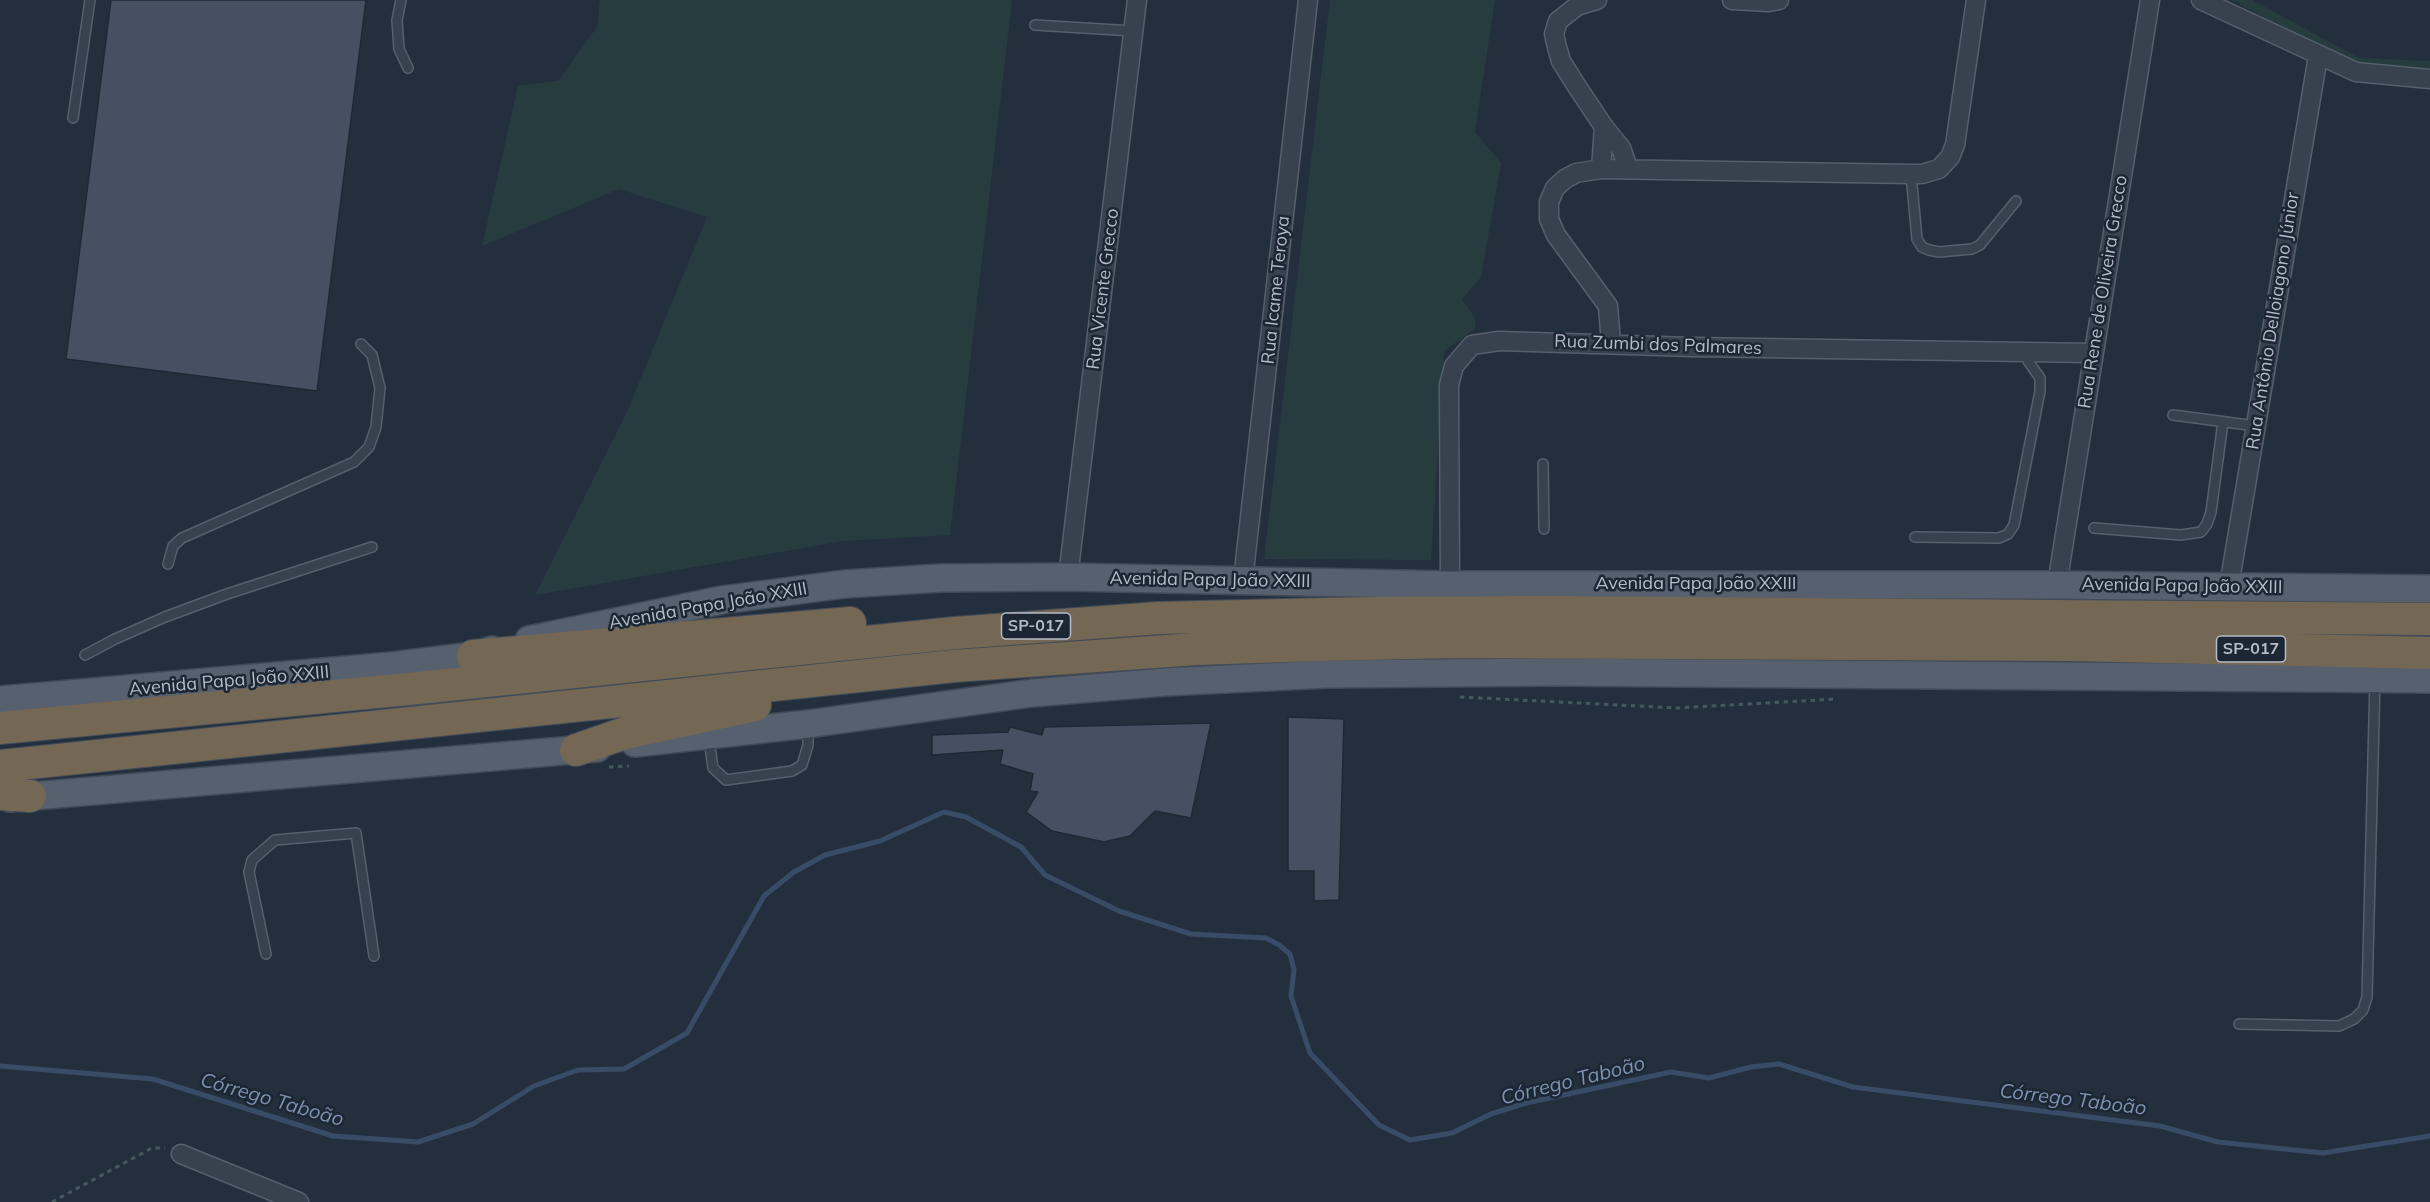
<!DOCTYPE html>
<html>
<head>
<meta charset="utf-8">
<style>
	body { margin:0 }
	canvas { display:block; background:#242f3e }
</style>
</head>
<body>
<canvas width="2430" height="1202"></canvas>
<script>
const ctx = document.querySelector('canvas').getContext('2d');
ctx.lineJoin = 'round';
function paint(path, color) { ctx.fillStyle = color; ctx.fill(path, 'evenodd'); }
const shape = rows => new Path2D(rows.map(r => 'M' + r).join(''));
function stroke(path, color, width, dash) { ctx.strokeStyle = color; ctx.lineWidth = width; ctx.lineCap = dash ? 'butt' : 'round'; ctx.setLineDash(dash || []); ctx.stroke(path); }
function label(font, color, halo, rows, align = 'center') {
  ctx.font = font + ' Mulish,sans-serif'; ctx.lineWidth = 5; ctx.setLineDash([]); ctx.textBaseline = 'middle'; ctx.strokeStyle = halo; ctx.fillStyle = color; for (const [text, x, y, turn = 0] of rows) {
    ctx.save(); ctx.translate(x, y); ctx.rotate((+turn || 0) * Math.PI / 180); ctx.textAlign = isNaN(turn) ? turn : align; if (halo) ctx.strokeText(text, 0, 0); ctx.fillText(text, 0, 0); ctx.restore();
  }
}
paint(shape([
	[600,0,1012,0,950,535,843,541,535,595,627,412,707,217,619,189,482,246,518,86,558,81,597,27],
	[1330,0,1495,0,1475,132,1501,163,1481,277,1462,299,1475,318,1475,329,1444,351,1431,560,1264,559],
	[2232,0,2252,0,2359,58,2430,61,2430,70,2356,66]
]), '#263c3f');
stroke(shape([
	[0,1066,153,1079,333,1136,418,1142,473,1124,534,1086,578,1070,624,1069,687,1033,764,896,794,872,825,855,880,841,944,812,966,817,1021,847,1045,875,1119,911,1191,934,1266,938,1279,945,1290,954,1294,970,1291,996,1310,1053,1379,1125,1410,1140,1452,1133,1491,1114,1526,1103,1671,1072,1709,1078,1751,1067,1779,1064,1853,1087,2160,1126,2218,1142,2323,1153,2430,1136]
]), '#394c67', 5);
const building = shape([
	[111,0,366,0,317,391,66,359,111,0],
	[1288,717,1344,719,1339,900,1314,901,1314,871,1288,871,1288,717],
	[1211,723,1191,818,1155,811,1130,836,1104,842,1052,831,1026,812,1038,792,1030,791,1033,774,1000,764,1003,750,932,755,932,735,1008,732,1010,727,1042,735,1044,727,1211,723]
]);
paint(building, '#455162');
stroke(building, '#1f2835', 1.5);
const lane = shape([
	[401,0,397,20,399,49,408,68],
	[1035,25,1133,31],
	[73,118,90,0],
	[1911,174,1917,239,1922,247,1929,250,1939,252,1972,249,1980,245,2016,201],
	[2173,415,2256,426],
	[1543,464,1544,529],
	[2094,528,2181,535,2201,532,2207,524,2211,512,2223,422],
	[1915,537,1999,538,2008,534,2014,525,2040,391,2040,378,2028,361,2028,352],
	[168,564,173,546,182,538,354,462,369,447,376,427,380,388,372,355,361,344],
	[85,655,115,639,165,617,227,594,372,547],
	[709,739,713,768,726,780,792,771,802,765,808,745,808,726],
	[266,954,249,872,252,860,275,840,356,833,374,956],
	[2239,1024,2339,1026,2354,1019,2363,1010,2367,997,2375,680]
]);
const street = shape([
	[1597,0,1577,6,1558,21,1554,34,1557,47,1561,61,1576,85,1604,127,1621,148,1628,168],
	[1732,0,1769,2,1779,0],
	[2201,0,2356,72,2430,79],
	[1601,169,1604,127],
	[1611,344,1608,306,1556,235,1549,219,1549,202,1555,188,1565,179,1576,173,1601,169,1911,174,1922,174,1939,169,1950,157,1955,145,1976,0],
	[1068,577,1137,0],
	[1243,580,1308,0],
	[1450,585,1449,385,1454,366,1472,345,1499,341,1692,347,2093,353],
	[2057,585,2150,0],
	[2229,586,2318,56],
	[181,1154,299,1202]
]);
const primary = shape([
	[529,640,722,600,845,584,941,578,1068,577,1450,585,2057,585,2430,589],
	[0,700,392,666,473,656,492,650],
	[635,743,808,724,1032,693,1165,682,1327,674,1556,672,2430,679],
	[10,798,597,748]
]);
const highway = shape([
	[473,656,850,623],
	[0,728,418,688,955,633,1158,618,1370,613,1547,612,2430,619],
	[576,750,625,733,755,705],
	[0,766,954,666,1196,649,1314,645,1454,642,2073,645,2430,653],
	[0,794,30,796]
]);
stroke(lane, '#565f6c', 12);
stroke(street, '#565f6c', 21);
stroke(primary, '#414a57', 30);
stroke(highway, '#434c59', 34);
stroke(shape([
	[1460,697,1678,708,1836,699],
	[609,767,629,766],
	[52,1202,152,1148,165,1148]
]), '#44595c', 3, [4.5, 4.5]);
stroke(lane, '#38414e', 9);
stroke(street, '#38414e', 18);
stroke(primary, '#56606e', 27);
stroke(highway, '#746855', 32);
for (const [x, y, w] of [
	[1036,626,69],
	[2251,649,69]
]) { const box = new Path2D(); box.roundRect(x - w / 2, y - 13, w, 26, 4.5); ctx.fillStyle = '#1d2633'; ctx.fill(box); stroke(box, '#b4bcc9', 1.5); }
label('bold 16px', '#b4bcc9', null, [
	["SP-017",1036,626],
	["SP-017",2251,649]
]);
label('18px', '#b4bcc9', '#1d2633', [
	["Rua Vicente Grecco",1103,289,-83],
	["Rua Icame Teroya",1276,290,-84],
	["Rua Rene de Oliveira Grecco",2103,292,-81],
	["Rua Antônio Delloiagono Júnior",2273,321,-81],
	["Rua Zumbi dos Palmares",1658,345,2],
	["Avenida Papa João XXIII",1210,580,1],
	["Avenida Papa João XXIII",1696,584],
	["Avenida Papa João XXIII",2182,586,1],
	["Avenida Papa João XXIII",708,606,-10],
	["Avenida Papa João XXIII",229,681,-5]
]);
label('italic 20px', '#7c92b1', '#1d2633', [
	["Córrego Taboão",1573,1081,-14],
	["Córrego Taboão",272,1100,16],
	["Córrego Taboão",2073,1100,7]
]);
</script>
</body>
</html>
